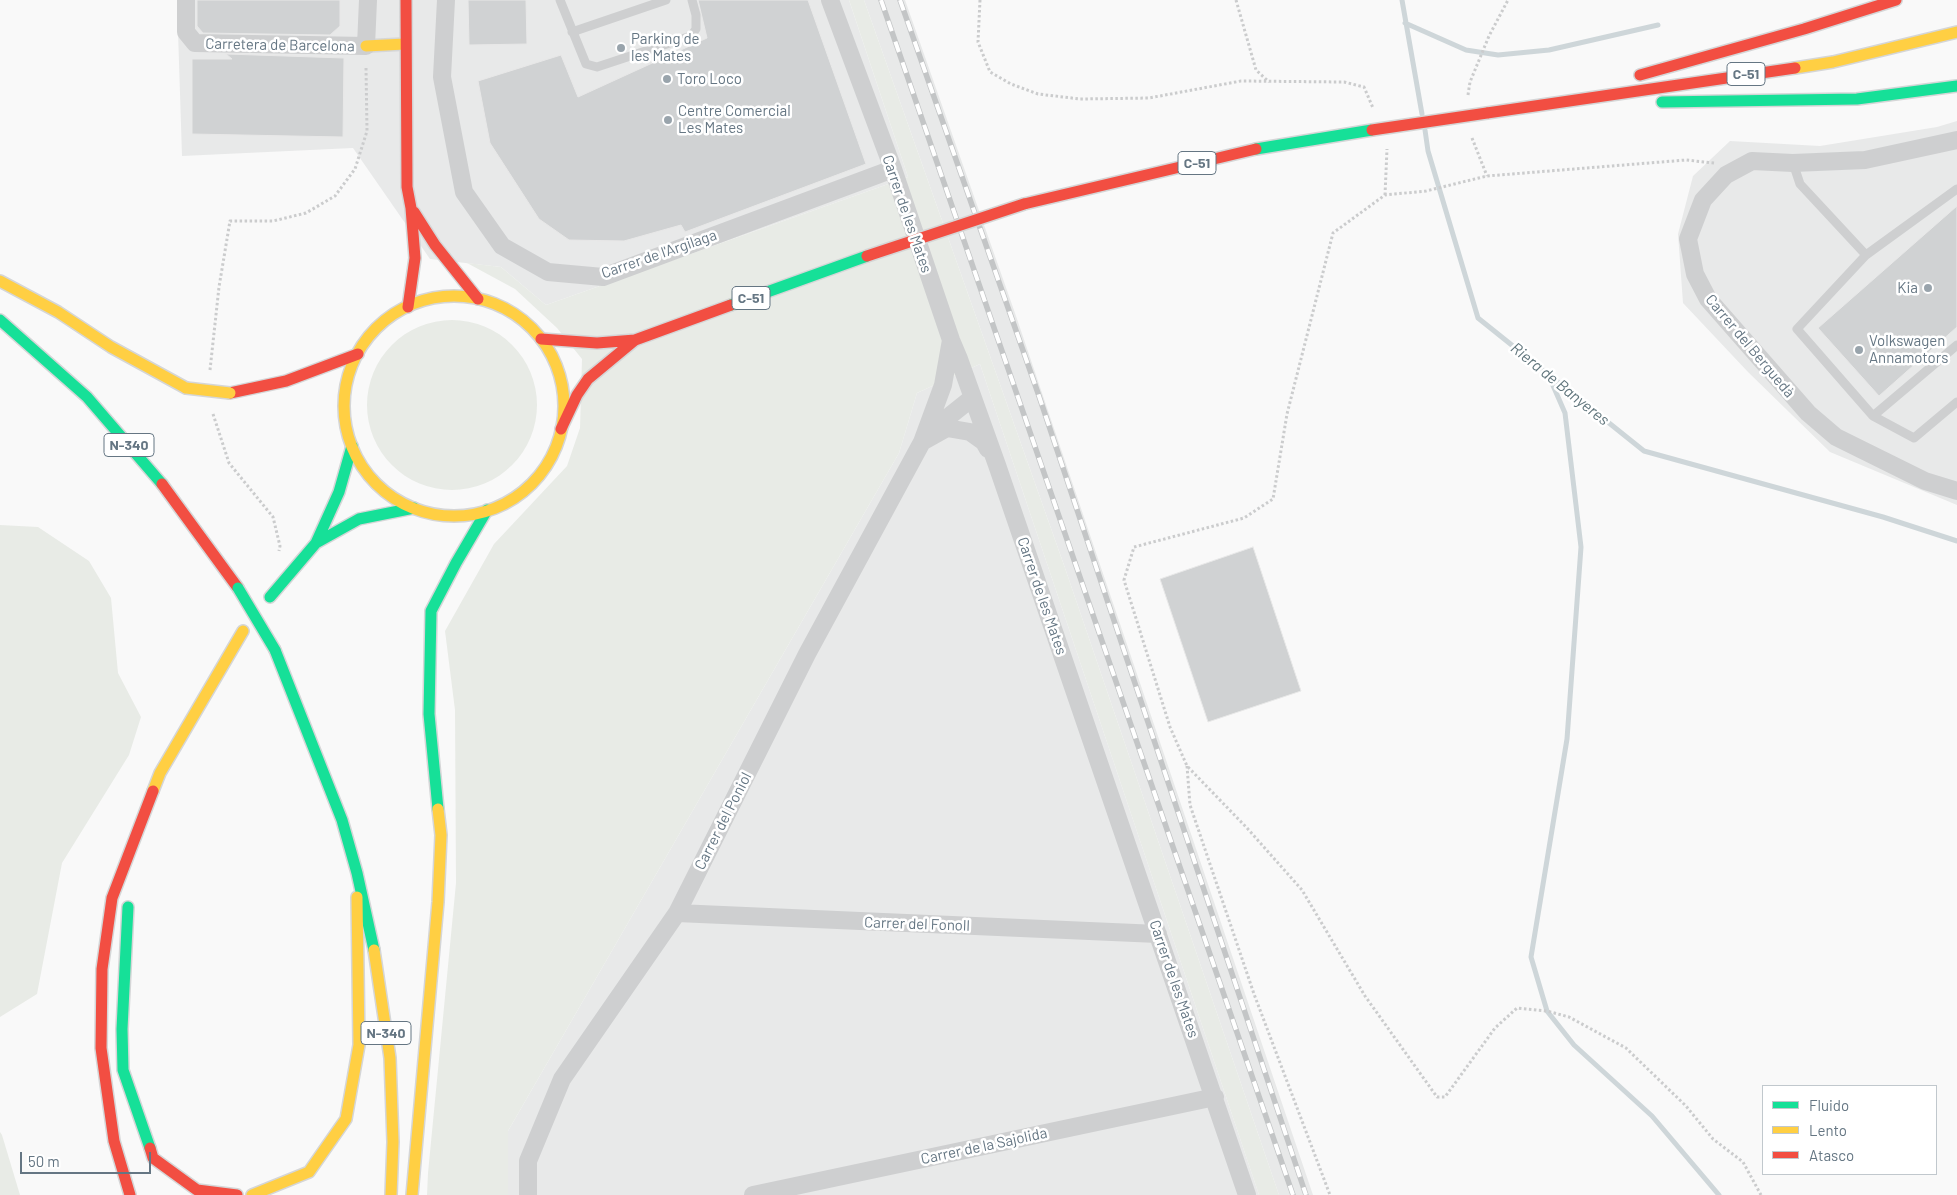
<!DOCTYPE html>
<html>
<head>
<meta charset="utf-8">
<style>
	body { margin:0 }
	#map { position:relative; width:1957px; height:1195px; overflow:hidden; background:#f9f9f9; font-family:Barlow,sans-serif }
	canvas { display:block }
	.legend { position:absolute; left:1762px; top:1085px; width:175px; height:90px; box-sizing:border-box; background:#fff; border:1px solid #c1c8cd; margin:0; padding:6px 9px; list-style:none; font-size:15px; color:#657683 }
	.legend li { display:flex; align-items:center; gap:10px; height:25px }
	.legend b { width:25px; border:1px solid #c1c8cd }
	.scale { position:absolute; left:20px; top:1152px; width:131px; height:22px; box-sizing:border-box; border:2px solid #657683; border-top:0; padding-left:6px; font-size:15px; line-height:18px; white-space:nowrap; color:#657683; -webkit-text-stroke:4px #fff; paint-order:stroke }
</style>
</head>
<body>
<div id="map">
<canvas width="1957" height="1195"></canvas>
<ul class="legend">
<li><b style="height:6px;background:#16e098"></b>Fluido</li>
<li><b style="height:6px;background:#ffcf43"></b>Lento</li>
<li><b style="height:6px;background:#f24e42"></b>Atasco</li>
</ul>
<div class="scale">50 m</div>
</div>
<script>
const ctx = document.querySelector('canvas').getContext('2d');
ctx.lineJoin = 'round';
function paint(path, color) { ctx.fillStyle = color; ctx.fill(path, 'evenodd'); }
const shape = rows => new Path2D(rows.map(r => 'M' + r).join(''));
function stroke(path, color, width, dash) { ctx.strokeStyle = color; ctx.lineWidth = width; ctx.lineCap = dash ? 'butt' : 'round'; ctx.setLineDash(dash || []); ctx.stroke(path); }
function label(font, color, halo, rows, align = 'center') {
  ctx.font = font + ' Barlow,sans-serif'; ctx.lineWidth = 5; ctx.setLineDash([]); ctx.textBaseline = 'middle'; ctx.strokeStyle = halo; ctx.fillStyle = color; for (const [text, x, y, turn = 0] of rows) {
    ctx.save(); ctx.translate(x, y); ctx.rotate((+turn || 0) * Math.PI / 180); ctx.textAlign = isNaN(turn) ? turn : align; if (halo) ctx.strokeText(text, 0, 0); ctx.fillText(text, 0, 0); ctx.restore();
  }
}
paint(shape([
	[177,0,849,0,908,177,546,305,501,267,430,259,353,148,182,156],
	[864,0,905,0,1016,316,1313,1195,1279,1195,1065,568],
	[1957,121,1957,505,1830,452,1748,372,1683,303,1678,234,1693,176,1730,141,1820,146,1937,127],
	[980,364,1259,1195,508,1195,508,1131,899,453,917,393]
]), '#e8e9e9');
paint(shape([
	[849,0,864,0,1065,568,1279,1195,1259,1195,980,364,917,393,899,453,508,1131,508,1195,427,1195,428,1173,456,883,455,710,445,631,494,544,567,466,580,428,582,359,557,328,515,289,467,263,501,267,546,305,908,177],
	'367 405a85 85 0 1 1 170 0a85 85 0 1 1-170 0Z',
	[0,525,38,527,89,561,111,598,118,673,141,717,129,755,62,863,37,994,0,1017],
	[0,1132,2,1135,20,1195,0,1195]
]), '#e8ebe6');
stroke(shape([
	[1402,0,1422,114],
	[1405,23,1466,50,1498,55,1549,50,1658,25],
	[1425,130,1428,151,1478,318,1644,451,1883,517,1957,541],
	[1548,374,1565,413,1581,547,1567,739,1531,957,1547,1011,1574,1045,1652,1116,1719,1195]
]), '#ced6d9', 5);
const building = shape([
	[197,0,340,0,340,26,330,35,203,33,197,26,197,0],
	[468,0,526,0,527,44,469,45,468,0],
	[698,0,808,0,866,164,685,232,681,225,624,241,569,240,539,219,490,143,478,81,561,55,578,97,707,38,698,0],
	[226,54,344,58,343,137,192,134,192,59,232,59,226,54],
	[1957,206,1957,327,1879,396,1818,328,1957,206],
	[1253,547,1301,691,1208,722,1160,579,1253,547]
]);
paint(building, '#d0d2d3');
stroke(building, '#e8e8e8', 1);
const fast = shape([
	[1662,102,1857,99,1957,86],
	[1256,149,1372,130],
	[731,305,867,256],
	[0,320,87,397,162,484],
	[316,543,359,519,414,508],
	[270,597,316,543,339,492,352,446],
	[275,650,342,820,357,873,374,950],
	[438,809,429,714,431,611,456,563,487,510],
	[128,907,122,1029,123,1070,150,1148]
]);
const slow = shape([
	[366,46,405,44],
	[1795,68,1833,62,1957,32],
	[0,281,58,312,111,347,186,388],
	'344 406a110 110 0 1 1 220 0a110 110 0 1 1-220 0Z',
	[153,791,160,773,243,631],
	[374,950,390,1058,393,1142,391,1195],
	[252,1195,309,1172,346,1119,359,1045,357,897],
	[412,1195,438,902,441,835,438,809]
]);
const jam = shape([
	[406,0,407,187,411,208,415,258,408,307],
	[1640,75,1804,29,1896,0],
	[1487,113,1795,68],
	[1024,204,1256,149],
	[414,212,435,245,478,299],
	[541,339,597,343,635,340,731,305],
	[230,393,286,381,358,354],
	[561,429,577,395,588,379,635,340],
	[162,484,238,588],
	[150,1148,153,1158,197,1190,237,1195],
	[130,1195,114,1141,101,1048,102,969,112,898,153,791]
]);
stroke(fast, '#d5d6d7', 14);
stroke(slow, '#d5d6d7', 14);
stroke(jam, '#d5d6d7', 14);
stroke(shape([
	[980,0,978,42,990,72,1011,84,1038,94,1080,99,1149,98,1241,81,1344,82,1364,87,1373,108],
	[1236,0,1256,70,1269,82],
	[1468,95,1470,82,1489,36,1508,0],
	[1472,138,1487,176],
	[1714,163,1686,160,1487,176,1426,191,1385,195,1333,233,1287,414,1273,499,1244,518,1134,547,1124,580,1170,727,1187,766,1247,828,1302,890,1365,996,1437,1097,1445,1097,1495,1028,1517,1008,1547,1011,1569,1017,1626,1048,1686,1106,1713,1139,1743,1162,1761,1195],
	[1385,195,1387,149],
	[210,370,219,287,230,221,273,221,306,213,335,196,355,169,367,131,366,67],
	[213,414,229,463,273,517,280,546,279,551],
	[1187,766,1190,805,1254,994,1330,1195]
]), '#cbcccd', 3, [2.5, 2.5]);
stroke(shape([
	[560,0,586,64,597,67,691,36,696,29,696,15,692,0],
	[572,32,666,0],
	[1793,163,1800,184,1866,255],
	[1957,189,1866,255,1797,329,1873,416,1957,345],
	[1873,416,1914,438,1957,402]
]), '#cecfd0', 9);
stroke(shape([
	[186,0,186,32,195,43,366,46,368,0],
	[446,0,442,77,464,192,502,246,548,272,603,277,893,169],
	[830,0,893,169,951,340,959,359,997,465,1247,1195],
	[1957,140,1865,160,1793,163,1752,161,1726,175,1703,200,1688,239,1695,274,1708,299,1808,413,1836,437,1925,481,1957,491],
	[932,430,972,398],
	[922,442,947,428,970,432,984,442,988,449],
	[677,913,1158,934],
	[528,1195,528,1161,562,1079,677,913,807,654,922,442,943,385,951,340],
	[753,1195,1215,1097]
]), '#cecfd0', 18);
stroke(fast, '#16e098', 11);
stroke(slow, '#ffcf43', 11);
stroke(jam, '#f24e42', 11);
const rail = shape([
	[881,0,1293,1195],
	[900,0,1039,396,1306,1195]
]);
stroke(rail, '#c3c5c6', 5.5);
stroke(rail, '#fff', 4, [11]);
const fastBridge = shape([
	[238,588,275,650]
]);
const slowBridge = shape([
	[186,388,230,393]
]);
const jamBridge = shape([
	[1372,130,1487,113],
	[867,256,1024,204]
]);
stroke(fastBridge, '#d5d6d6', 14, []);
stroke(slowBridge, '#d5d6d6', 14, []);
stroke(jamBridge, '#d5d6d6', 14, []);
stroke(fastBridge, '#16e098', 11);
stroke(slowBridge, '#ffcf43', 11);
stroke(jamBridge, '#f24e42', 11);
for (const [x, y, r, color] of [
	[621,48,5,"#99a4ac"],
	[667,79,5,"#99a4ac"],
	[668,120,5,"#99a4ac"],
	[1928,288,5,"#99a4ac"],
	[1859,350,5,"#99a4ac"]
]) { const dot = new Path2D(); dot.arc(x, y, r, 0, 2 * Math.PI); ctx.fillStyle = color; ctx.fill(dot); stroke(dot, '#fff', 2); }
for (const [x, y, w] of [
	[1746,74,38],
	[1197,163,38],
	[751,298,38],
	[129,445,50],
	[386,1033,50]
]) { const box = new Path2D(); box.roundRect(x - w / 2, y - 11.5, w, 23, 4); ctx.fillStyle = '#fff'; ctx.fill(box); stroke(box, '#657683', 1); }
label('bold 14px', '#657683', null, [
	["C-51",1746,74],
	["C-51",1197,163],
	["C-51",751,298],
	["N-340",129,445],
	["N-340",386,1033]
]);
label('15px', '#657683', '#fff', [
	["Parking de",631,39],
	["les Mates",631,56],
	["Toro Loco",677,79],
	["Centre Comercial",678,111],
	["Les Mates",678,128],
	["Kia",1918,288,"right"],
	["Volkswagen",1869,341],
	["Annamotors",1869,358]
], 'left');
label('15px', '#657683', '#fff', [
	["Carretera de Barcelona",280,45,1],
	["Carrer de les Mates",907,214,71],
	["Carrer de l'Argilaga",659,254,-19],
	["Carrer del Berguedà",1750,346,50],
	["Carrer de les Mates",1042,596,71],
	["Carrer del Poniol",723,821,-63],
	["Carrer del Fonoll",917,924,2],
	["Carrer de les Mates",1174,979,71],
	["Carrer de la Sajolida",984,1146,-12]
]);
label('italic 16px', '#60757c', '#fff', [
	["Riera de Banyeres",1560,384,39]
]);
</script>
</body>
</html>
